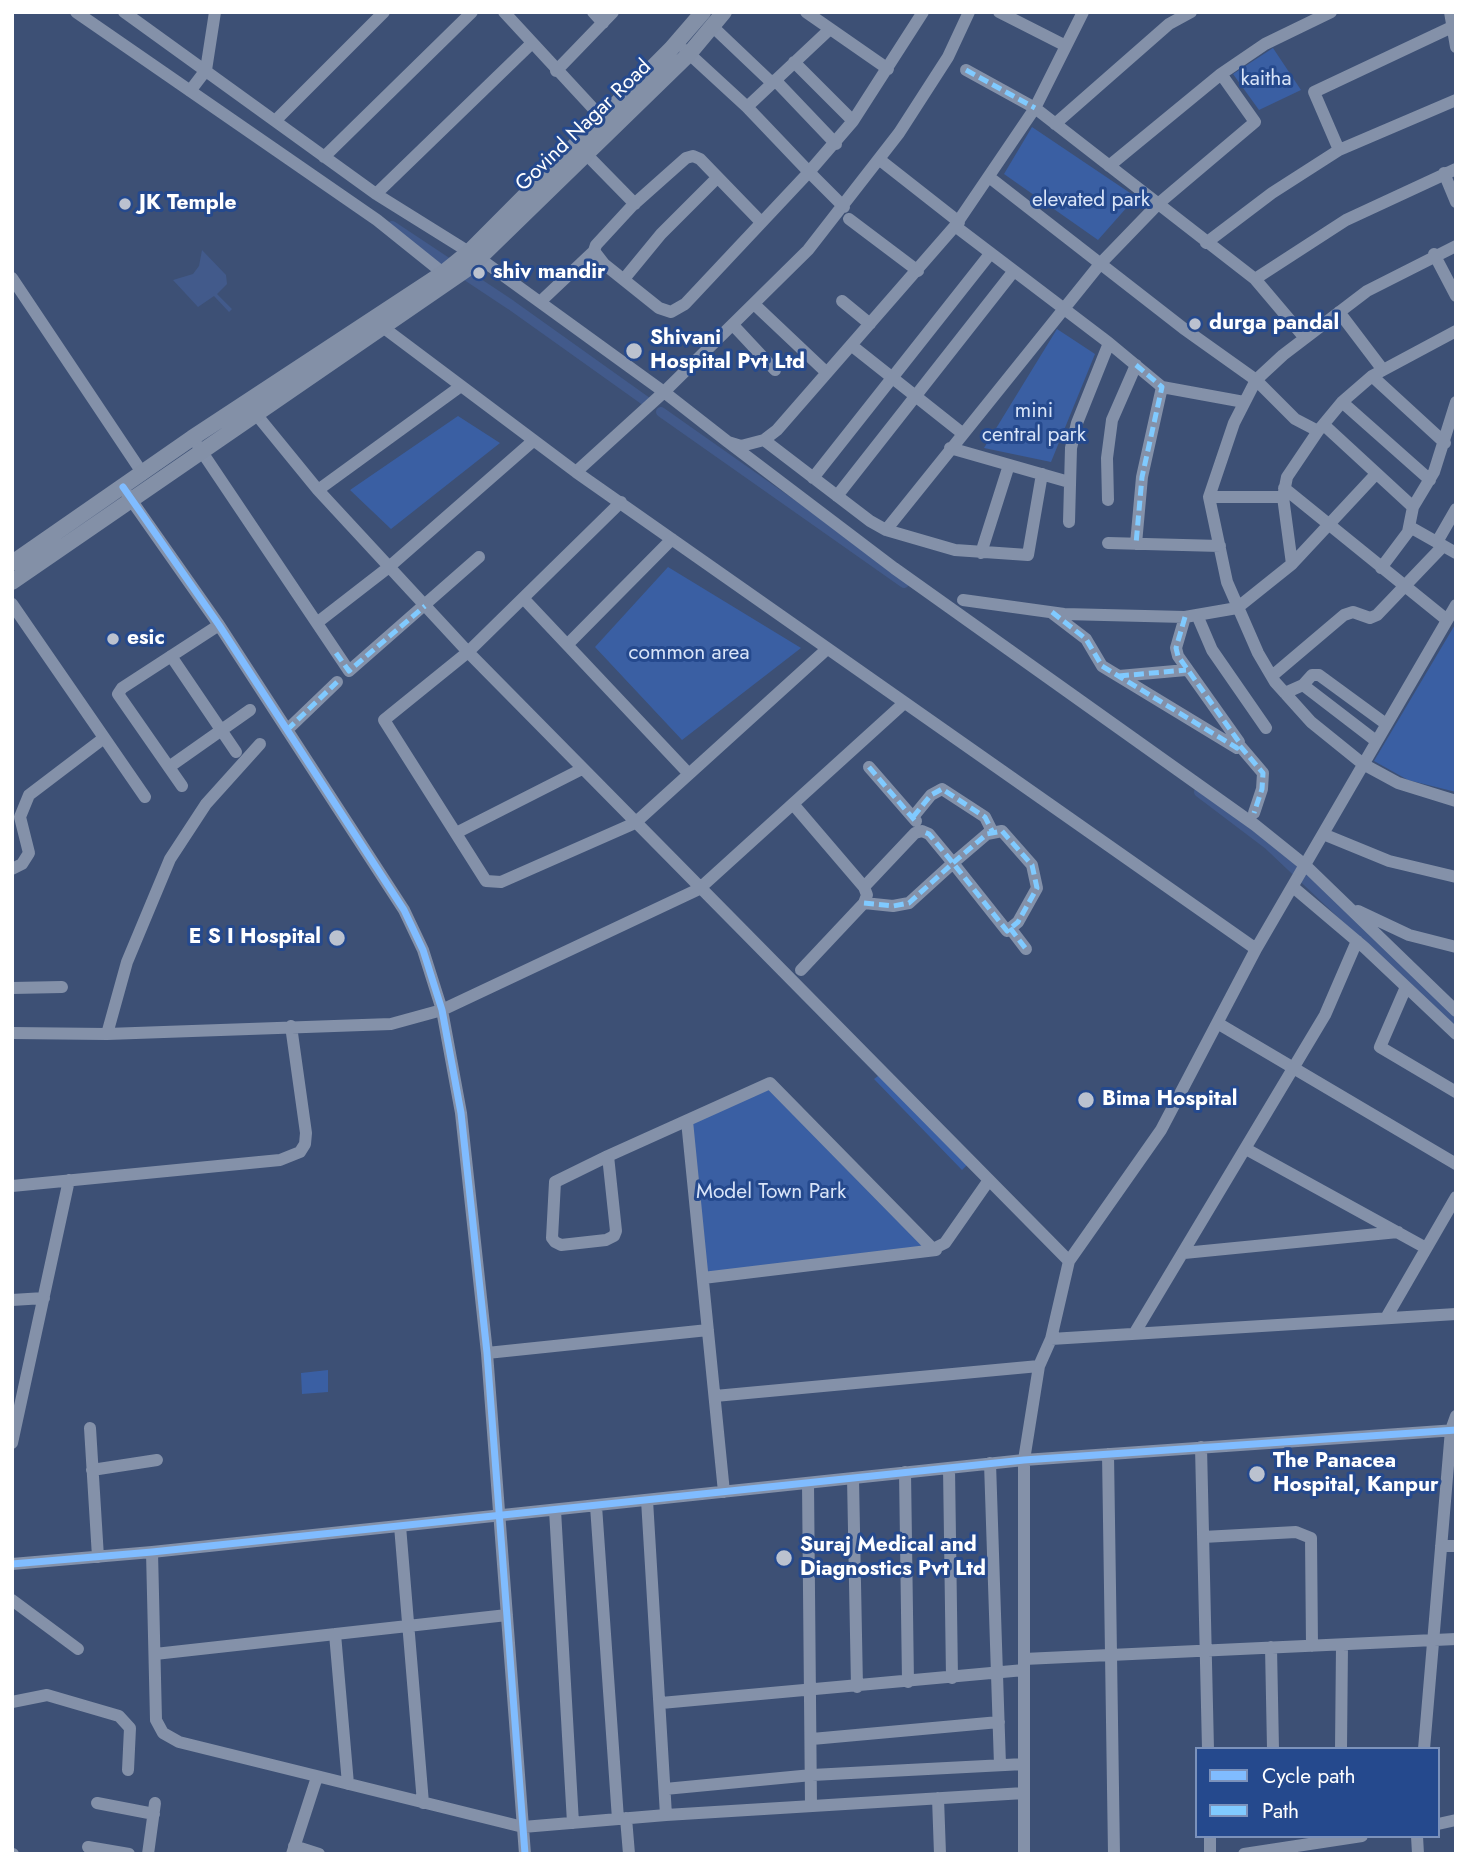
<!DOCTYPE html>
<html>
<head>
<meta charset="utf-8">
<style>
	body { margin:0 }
	#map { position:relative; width:1468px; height:1866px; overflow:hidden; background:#3d5075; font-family:Jost,sans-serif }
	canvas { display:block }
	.frame { position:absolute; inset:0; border:14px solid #fff; pointer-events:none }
	.legend { position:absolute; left:1195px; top:1747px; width:245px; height:91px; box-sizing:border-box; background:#25498d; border:2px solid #7c92bb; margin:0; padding:9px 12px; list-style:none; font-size:21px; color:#fff }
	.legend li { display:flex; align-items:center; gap:14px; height:35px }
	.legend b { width:35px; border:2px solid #7c92bb }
</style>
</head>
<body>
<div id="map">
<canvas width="1468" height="1866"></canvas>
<div class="frame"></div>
<ul class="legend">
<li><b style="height:9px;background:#80bcff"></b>Cycle path</li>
<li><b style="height:9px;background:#80caff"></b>Path</li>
</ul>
</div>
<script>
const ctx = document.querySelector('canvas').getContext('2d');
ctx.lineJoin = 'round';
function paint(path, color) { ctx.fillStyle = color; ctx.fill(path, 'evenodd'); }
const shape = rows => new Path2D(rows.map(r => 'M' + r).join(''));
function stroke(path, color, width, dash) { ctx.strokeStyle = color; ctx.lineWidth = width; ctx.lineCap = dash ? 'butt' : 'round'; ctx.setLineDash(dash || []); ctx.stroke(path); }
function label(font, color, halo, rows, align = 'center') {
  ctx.font = font + ' Jost,sans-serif'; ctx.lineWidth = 6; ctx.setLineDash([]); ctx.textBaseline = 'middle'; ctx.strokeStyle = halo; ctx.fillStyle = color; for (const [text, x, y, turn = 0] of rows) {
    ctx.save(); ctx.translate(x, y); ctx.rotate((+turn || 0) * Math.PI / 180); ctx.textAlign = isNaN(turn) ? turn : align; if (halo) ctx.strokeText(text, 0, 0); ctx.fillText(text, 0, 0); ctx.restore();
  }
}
paint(shape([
	[1273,48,1301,90,1259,110,1233,74],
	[1032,127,1136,197,1098,240,1004,174],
	[1057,329,1095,354,1051,462,984,448],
	[458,416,500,443,391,529,350,490],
	[668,567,801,648,682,740,595,647],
	[1456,623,1456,792,1408,780,1374,761],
	[882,1073,969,1163,962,1170,874,1079],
	[770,1083,933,1249,703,1278,687,1121],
	[328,1370,328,1392,302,1394,301,1373]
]), '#3a5fa3');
paint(shape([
	[202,250,226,275,227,284,217,294,232,309,229,312,214,296,198,307,173,280,193,274,199,266]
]), '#425a8b');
stroke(shape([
	[392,226,511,305,647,402],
	[661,412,904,583],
	[1199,792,1269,845,1456,1022]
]), '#425a8b', 10);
stroke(shape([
	[76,12,377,220,443,273],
	[124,12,376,194,469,252],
	[504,12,602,118],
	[593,12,603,23],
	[806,12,888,69],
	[999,12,1066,46],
	[1450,12,1456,47],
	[712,26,772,83],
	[794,62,853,121],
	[966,70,1035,108,1255,279,1305,338],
	[556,71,613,12],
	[775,80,836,144],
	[190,91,206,70,215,12],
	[747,107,830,29],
	[275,121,384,12],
	[1055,124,1169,24,1191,12],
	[1339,150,1314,92,1452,27],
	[586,154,635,204],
	[324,157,472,12],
	[880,160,959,222],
	[1109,166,1221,74,1265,44,1331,12],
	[1444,173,1456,202],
	[989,177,1183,328,1256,380,1295,419,1318,431,1342,402,1372,376,1456,331],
	[376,194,531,44],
	[844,207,809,172,853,121,923,12],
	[849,219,918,271],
	[955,226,1109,343],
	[1206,243,1272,193,1339,150,1456,100],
	[1456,246,1367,291,1283,355,1256,380,1234,423,1209,497,1227,582,1258,653,1275,682,1311,722,1363,764,1398,783,1456,801],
	[594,251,604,264,659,308,671,312,685,304,809,172,747,107,685,50],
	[1434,254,1456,296],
	[479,258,664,392,728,442,741,446,764,440,777,430,955,226,1035,108,1083,12],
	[12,278,143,474],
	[624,279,661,234,717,178],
	[1255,279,1346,220,1456,169],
	[842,301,870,324],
	[540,302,594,251,596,245,632,206,686,158,693,156,700,159,761,222],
	[754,304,827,373],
	[1339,312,1383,370],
	[376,322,576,472,1256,949],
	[733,325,775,370],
	[851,345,962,433],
	[1372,376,1445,443],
	[1342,402,1430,480],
	[251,408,318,490,468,652,1069,1261],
	[1324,425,1413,507,1434,472,1456,402],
	[764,440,870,521,886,530,955,550,1028,555,1042,474],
	[728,442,894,568,1255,825,1306,866,1456,1011],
	[198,446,349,671,479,557],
	[950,448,1069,482],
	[576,472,664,392,808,250,899,133,948,57,969,12],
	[813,478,990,254],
	[1284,488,1447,620],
	[318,490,461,386],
	[127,494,219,625,404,910,423,950,442,1010,461,1113,487,1353,525,1854],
	[837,496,1013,272],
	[1209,497,1283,497,1287,477,1318,431],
	[1283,497,1292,564],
	[1108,500,1107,458,1112,420,1136,365],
	[621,502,468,652,384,720,486,881,501,882,635,823,827,649],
	[1069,522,1071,448,1077,423,1109,343,1162,387,1244,402],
	[1410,527,1456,553],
	[886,530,1100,264,1158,204,1255,122,1221,74],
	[1437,542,1456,509],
	[1108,543,1220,546],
	[1136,544,1142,477,1162,387],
	[981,553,1009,465],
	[1381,568,1408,532,1413,507],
	[523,598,689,774],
	[963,600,1064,614,1185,617,1237,608,1292,564,1375,475],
	[12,604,145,797],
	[1052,613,1086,639,1102,666,1237,748,1239,742,1178,656,1176,648,1185,617],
	[1197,615,1212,650,1266,728],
	[318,622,389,567,533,441],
	[569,643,672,539],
	[171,656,236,752],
	[1119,676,1186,670],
	[1272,676,1344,615,1353,612,1370,618,1377,615,1443,546],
	[1303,685,1312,675,1319,675,1386,724],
	[1285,693,1303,685,1376,741],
	[287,730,337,682],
	[1240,746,1263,773,1262,789,1254,813],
	[169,767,250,710],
	[869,767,916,821],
	[182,786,118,694,122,688,219,625],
	[793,804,864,887,867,895,864,903,801,970],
	[913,817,931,795,942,789,985,817,993,833],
	[456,833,582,769],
	[1323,834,1389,861,1456,877],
	[12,869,22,864,29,853,20,817,29,795,104,738],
	[1293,887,1365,948,1456,1034],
	[864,903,893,906,909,903,953,863,987,834,1002,831,1032,865,1037,888,1018,922,1007,931,953,863,929,834,922,831,915,833,864,887],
	[1358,911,1409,935,1456,947],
	[1010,928,1026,949],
	[1406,987,1380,1047,1456,1092],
	[12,988,62,987],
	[1219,1024,1456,1164],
	[12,1033,107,1034,391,1024,442,1010,699,889,903,704],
	[107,1034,127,962,170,859,206,804,260,744],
	[687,1121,724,1492],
	[1246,1149,1426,1248],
	[608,1156,616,1231,614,1236,606,1240,561,1245,555,1242,552,1238,555,1182,608,1156,770,1083,933,1249,945,1243,989,1180],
	[12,1186,280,1160,300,1152,305,1144,306,1133,291,1026],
	[1184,1253,1398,1232],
	[703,1278,936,1250],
	[12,1300,44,1298],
	[1386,1318,1456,1197],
	[1134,1334,1325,1015,1357,941],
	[1051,1339,1456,1314],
	[487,1353,708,1330],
	[715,1396,1039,1366],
	[90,1428,98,1557],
	[12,1443,69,1180],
	[1201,1447,1208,1749],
	[1108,1454,1114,1854],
	[990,1463,1000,1765],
	[949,1468,952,1678],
	[92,1470,157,1460],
	[905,1472,908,1682],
	[853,1478,857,1687],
	[808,1483,811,1806],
	[647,1500,666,1815],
	[596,1506,618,1819],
	[555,1510,573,1823],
	[400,1526,423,1803],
	[1203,1537,1296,1532,1311,1538,1312,1646],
	[1441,1546,1456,1546],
	[152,1552,156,1720,163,1733,179,1742,523,1827,666,1815,1024,1793],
	[12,1564,152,1552,1024,1460,1456,1430],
	[12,1600,78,1649],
	[335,1634,348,1784],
	[1271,1647,1273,1749],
	[155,1654,507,1615],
	[1024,1659,1456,1639],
	[12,1702,47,1695,119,1716,130,1728,128,1770],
	[661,1703,1024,1670],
	[812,1739,999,1722],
	[1341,1749,1342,1645],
	[1424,1749,1451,1430,1456,1416],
	[665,1789,812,1775,1024,1764],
	[938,1798,940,1854],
	[97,1803,154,1814],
	[626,1818,629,1854],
	[1438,1824,1456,1820],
	[1210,1836,1210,1854],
	[1417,1836,1418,1854],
	[294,1846,319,1854],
	[88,1847,129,1854],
	[12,1854,13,1854],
	[148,1854,155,1803],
	[292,1854,317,1777],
	[1024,1854,1024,1460,1039,1366,1051,1339,1069,1261,1161,1130,1256,949,1456,605],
	[1244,1854,1362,1836]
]), '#8491a9', 12);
stroke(shape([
	[12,563,192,438,443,273,469,252,671,49,703,12],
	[12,582,470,267,689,54,724,12]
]), '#8390a7', 16);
stroke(shape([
	[966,70,1035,108],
	[1136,365,1162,387,1142,477,1136,544],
	[1052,612,1086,639,1102,666,1237,748,1239,742,1178,656,1176,648,1185,617],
	[336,653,349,671,425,606],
	[1119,676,1186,670],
	[287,730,337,682],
	[1240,746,1263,773,1262,789,1254,813],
	[869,767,916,822],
	[913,817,931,795,942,789,985,817,993,833],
	[864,903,893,906,909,903,953,863,987,834,1002,831,1032,865,1037,888,1018,922,1007,931,953,863,929,834,922,831],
	[1010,928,1026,949]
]), '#80caff', 5, [10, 5]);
stroke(shape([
	[123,487,219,625,404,910,423,950,442,1010,461,1113,487,1353,525,1854],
	[12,1564,152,1552,1024,1460,1456,1430]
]), '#80bcff', 7);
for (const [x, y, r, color] of [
	[125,204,7,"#bbc2cf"],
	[479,273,7,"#bbc2cf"],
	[1195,324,7,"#bbc2cf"],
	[634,351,9,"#bbc2cf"],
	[113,639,7,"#bbc2cf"],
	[337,938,9,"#bbc2cf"],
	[1086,1100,9,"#bbc2cf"],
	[1257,1474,9,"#bbc2cf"],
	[784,1558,9,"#bbc2cf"]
]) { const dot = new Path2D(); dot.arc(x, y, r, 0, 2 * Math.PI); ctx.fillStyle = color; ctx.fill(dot); stroke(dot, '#25498d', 2.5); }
label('21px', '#d8e4f8', '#25498d', [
	["kaitha",1266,80],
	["elevated park",1091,201],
	["mini",1034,412],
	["central park",1034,436],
	["common area",689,654],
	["Model Town Park",771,1193]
]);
label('21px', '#fff', '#25498d', [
	["Govind Nagar Road",584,126,-44]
]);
label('bold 21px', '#fff', '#25498d', [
	["JK Temple",139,204],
	["shiv mandir",493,273],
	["durga pandal",1209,324],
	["Shivani",650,339],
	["Hospital Pvt Ltd",650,363],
	["esic",127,639],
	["E S I Hospital",321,938,"right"],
	["Bima Hospital",1102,1100],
	["The Panacea",1273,1462],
	["Hospital, Kanpur",1273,1486],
	["Suraj Medical and",800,1546],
	["Diagnostics Pvt Ltd",800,1570]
], 'left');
</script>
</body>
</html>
